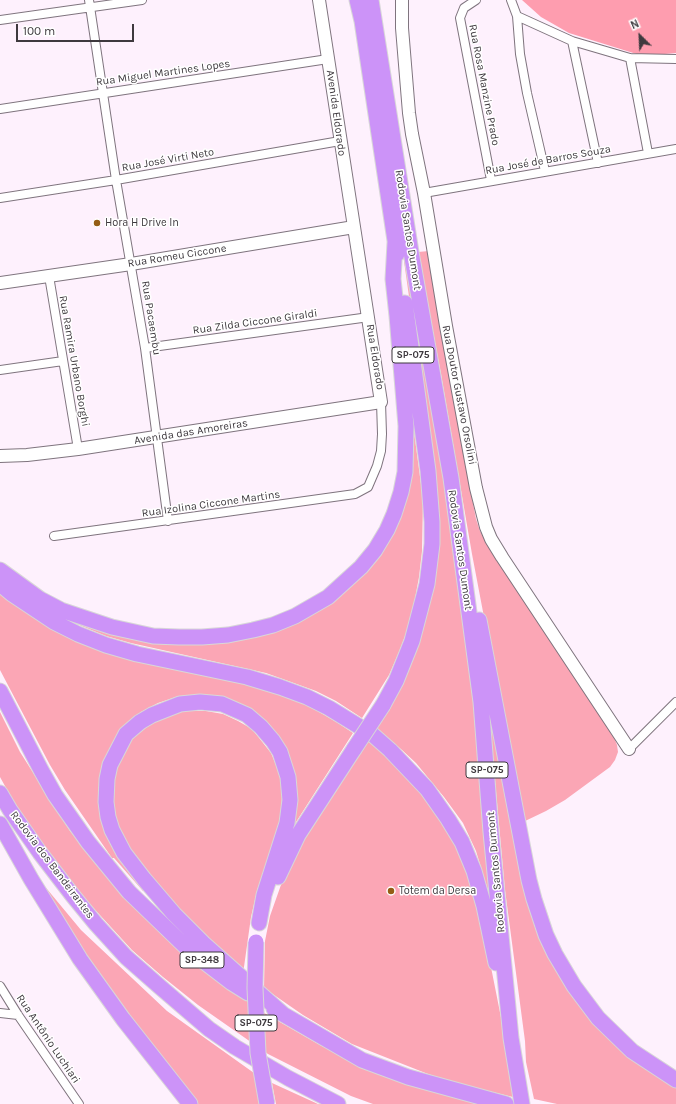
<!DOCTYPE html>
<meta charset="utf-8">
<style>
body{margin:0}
#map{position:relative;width:676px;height:1104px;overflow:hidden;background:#fef1fd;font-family:Karla,sans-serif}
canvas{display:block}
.north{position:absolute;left:620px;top:16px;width:40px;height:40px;-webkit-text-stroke:3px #fff;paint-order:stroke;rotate:336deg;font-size:11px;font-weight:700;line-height:16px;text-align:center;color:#3e393e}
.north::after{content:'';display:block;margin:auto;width:14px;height:18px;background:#3e393e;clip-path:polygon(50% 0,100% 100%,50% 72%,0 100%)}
.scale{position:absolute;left:16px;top:24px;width:118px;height:18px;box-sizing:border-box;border:2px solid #3e393e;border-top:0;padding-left:5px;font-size:12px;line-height:14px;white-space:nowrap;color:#3e393e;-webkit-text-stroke:3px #fff;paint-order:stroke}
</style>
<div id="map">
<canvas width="676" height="1104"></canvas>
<div class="north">N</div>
<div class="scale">100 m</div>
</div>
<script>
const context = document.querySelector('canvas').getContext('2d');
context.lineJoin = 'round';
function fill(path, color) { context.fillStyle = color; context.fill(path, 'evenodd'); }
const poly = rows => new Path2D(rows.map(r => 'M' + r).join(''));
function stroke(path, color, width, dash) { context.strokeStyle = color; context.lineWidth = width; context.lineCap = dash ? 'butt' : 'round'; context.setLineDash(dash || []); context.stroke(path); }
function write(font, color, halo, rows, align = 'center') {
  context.font = font + ' Karla,sans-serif'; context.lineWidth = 3; context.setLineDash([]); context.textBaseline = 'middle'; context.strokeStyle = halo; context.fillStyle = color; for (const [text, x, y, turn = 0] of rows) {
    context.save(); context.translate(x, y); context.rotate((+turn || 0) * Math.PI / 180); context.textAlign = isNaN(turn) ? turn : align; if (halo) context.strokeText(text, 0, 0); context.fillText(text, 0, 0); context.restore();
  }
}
const green = poly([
 [429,251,448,371,476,519,480,531,486,542,612,732,617,745,618,752,615,760,610,767,565,800,546,811,523,822,472,554,441,374,418,252],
 [403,254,406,254,446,487,474,693,490,897,476,851,463,823,444,797,416,763,402,750,376,728,433,583,413,325],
 [411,431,414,432,423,499,422,551,419,577,414,604,408,628,399,652,389,675,362,718,336,701,316,691,266,673,131,643,106,636,55,615,132,636,281,626,384,543],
 [0,591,44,624,65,636,87,645,259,687,309,706,338,723,353,733,289,833,279,737,269,724,257,714,192,695,176,697,158,703,141,712,126,726,99,786,98,802,103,820,144,890,143,891,114,858,112,858,65,790,50,765,0,670],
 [486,682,555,964,676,1086,676,1104,557,1104,534,1099,526,1062,525,1041,505,890],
 [187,711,206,711,223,714,238,721,252,729,271,753,276,765,281,780,282,797,281,818,257,891,251,917,243,974,193,926,132,855,119,830,112,805,115,770,124,750,133,738,152,723,167,715],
 [0,712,20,752,70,831,118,889,162,935,210,976,266,1014,320,1045,379,1074,416,1087,478,1104,373,1104,351,1096,268,1054,198,1005,163,977,132,950,76,889,46,852,21,815,0,777],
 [368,739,382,751,427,797,464,860,485,937,517,1098,455,1083,428,1074,352,1044,303,1015,264,988,265,941,270,916,282,882,302,841],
 [42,883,81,930,167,1011,254,1073,260,1104,197,1104,94,969],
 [272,1083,318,1104,276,1104]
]);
const forest = poly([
 [522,0,676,0,676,53,643,56,569,33,541,17]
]);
const street = poly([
 [89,0,116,180,145,348,168,521],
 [476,0,464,8,460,18,491,180],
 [511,0,517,16,572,41,630,58,676,59],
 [517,16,520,54,527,93,545,171],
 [0,20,142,0],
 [572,41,598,163],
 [630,58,648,153],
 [0,109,328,59],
 [424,193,676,149],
 [0,198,116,180,340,141],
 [49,276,78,449],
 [145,348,369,317],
 [0,370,63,361],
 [54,536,355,494,368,487,377,466,381,451,382,434,381,402],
 [629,749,676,702],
 [0,986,18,1015,79,1104],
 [0,1013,18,1015]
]);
const secondary = poly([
 [402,0,402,28,409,113,412,134,424,193,446,326,476,488,486,527,491,539,502,557,629,749],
 [0,283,131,264,354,227],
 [0,456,27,455,78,449,381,402,319,0]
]);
const highway = poly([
 [357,0,362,21,397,254],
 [371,0,411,252,451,478,481,702,491,832,511,1038,522,1104],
 [0,570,40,599,61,610,112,627,153,636,179,637,202,637,228,635,253,630,273,625,295,616,328,597,361,567,375,550,387,530,394,514,401,492,405,472,406,426,397,316,393,279,395,243],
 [0,584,12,594,54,622,78,634,106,645,137,654,247,677,280,687,307,697,329,708,373,735,390,750,427,789,448,819,462,842,474,871,484,906,496,963],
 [479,620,529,880,534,899,546,935,555,954,574,986,598,1018,632,1051,676,1080],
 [0,691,41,770,55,795,88,842,129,892,189,950,232,983,248,993],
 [383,705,396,681,412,641,427,584,432,544,432,522,428,471,405,303],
 [0,793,10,810,40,853,73,896,96,924,126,957,159,986,209,1029,235,1047,288,1078,338,1104],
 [0,824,31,879,80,959,123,1019,190,1104],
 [278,877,298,835,354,749],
 [259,923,264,895,287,823,290,800,288,777,280,752,273,741,261,727,247,715,222,704,200,702,180,704,152,715,140,722,126,734,110,765,107,779,106,802,108,817,112,830,124,853,144,879,174,914,203,943,283,1014],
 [274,1009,362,1060,408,1077,506,1104]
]);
const highwayBridge = poly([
 [354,749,383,705],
 [256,942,255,988,258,1053,267,1104]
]);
const markers = [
 [97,223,4,"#945d15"],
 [391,891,4,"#945d15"]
];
const shields = [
 [413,355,42],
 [487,770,42],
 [202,960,44],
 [256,1023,42]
];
const shieldNames = [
 ["SP-075",413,355],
 ["SP-075",487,770],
 ["SP-348",202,960],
 ["SP-075",256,1023]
];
const streetNames = [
 ["Rua Miguel Martines Lopes",163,73,-8],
 ["Rua Rosa Manzine Prado",484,85,79],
 ["Avenida Eldorado",336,113,82],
 ["Rua José Virti Neto",168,160,-10],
 ["Rua José de Barros Souza",548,160,-10],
 ["Rodovia Santos Dumont",408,230,81],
 ["Rua Romeu Ciccone",177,256,-9],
 ["Rua Pacaembu",151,318,81],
 ["Rua Zilda Ciccone Giraldi",255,322,-8],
 ["Rua Eldorado",375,357,81],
 ["Rua Ramira Urbano Borghi",74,361,80],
 ["Rua Doutor Gustavo Orsolini",459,395,79],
 ["Avenida das Amoreiras",191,432,-9],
 ["Rua Izolina Ciccone Martins",211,504,-8],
 ["Rodovia Santos Dumont",460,550,82],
 ["Rodovia dos Bandeirantes",52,865,53],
 ["Rodovia Santos Dumont",496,872,-95],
 ["Rua Antônio Luchiari",48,1039,56]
];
const poiNames = [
 ["Hora H Drive In",105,223],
 ["Totem da Dersa",399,891]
];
fill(green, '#fba6b5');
fill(forest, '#fe9daf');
stroke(street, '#7f747e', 10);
stroke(secondary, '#7f747e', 14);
stroke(highway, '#d8d7d8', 17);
stroke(street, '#fff', 8);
stroke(secondary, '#fff', 12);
stroke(highway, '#cc93f8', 15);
stroke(highwayBridge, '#d8d7d8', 17, []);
stroke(highwayBridge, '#cc93f8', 15);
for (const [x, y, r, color] of markers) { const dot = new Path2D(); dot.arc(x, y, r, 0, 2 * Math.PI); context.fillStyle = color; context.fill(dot); stroke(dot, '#fff', 1.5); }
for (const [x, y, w] of shields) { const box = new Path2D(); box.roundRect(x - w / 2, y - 8, w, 16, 3); context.fillStyle = '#fff'; context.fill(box); stroke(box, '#3e393e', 1); }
write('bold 10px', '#3e393e', null, shieldNames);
write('11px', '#3e393e', '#fff', streetNames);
write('11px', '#3e393e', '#fff', poiNames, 'left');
</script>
